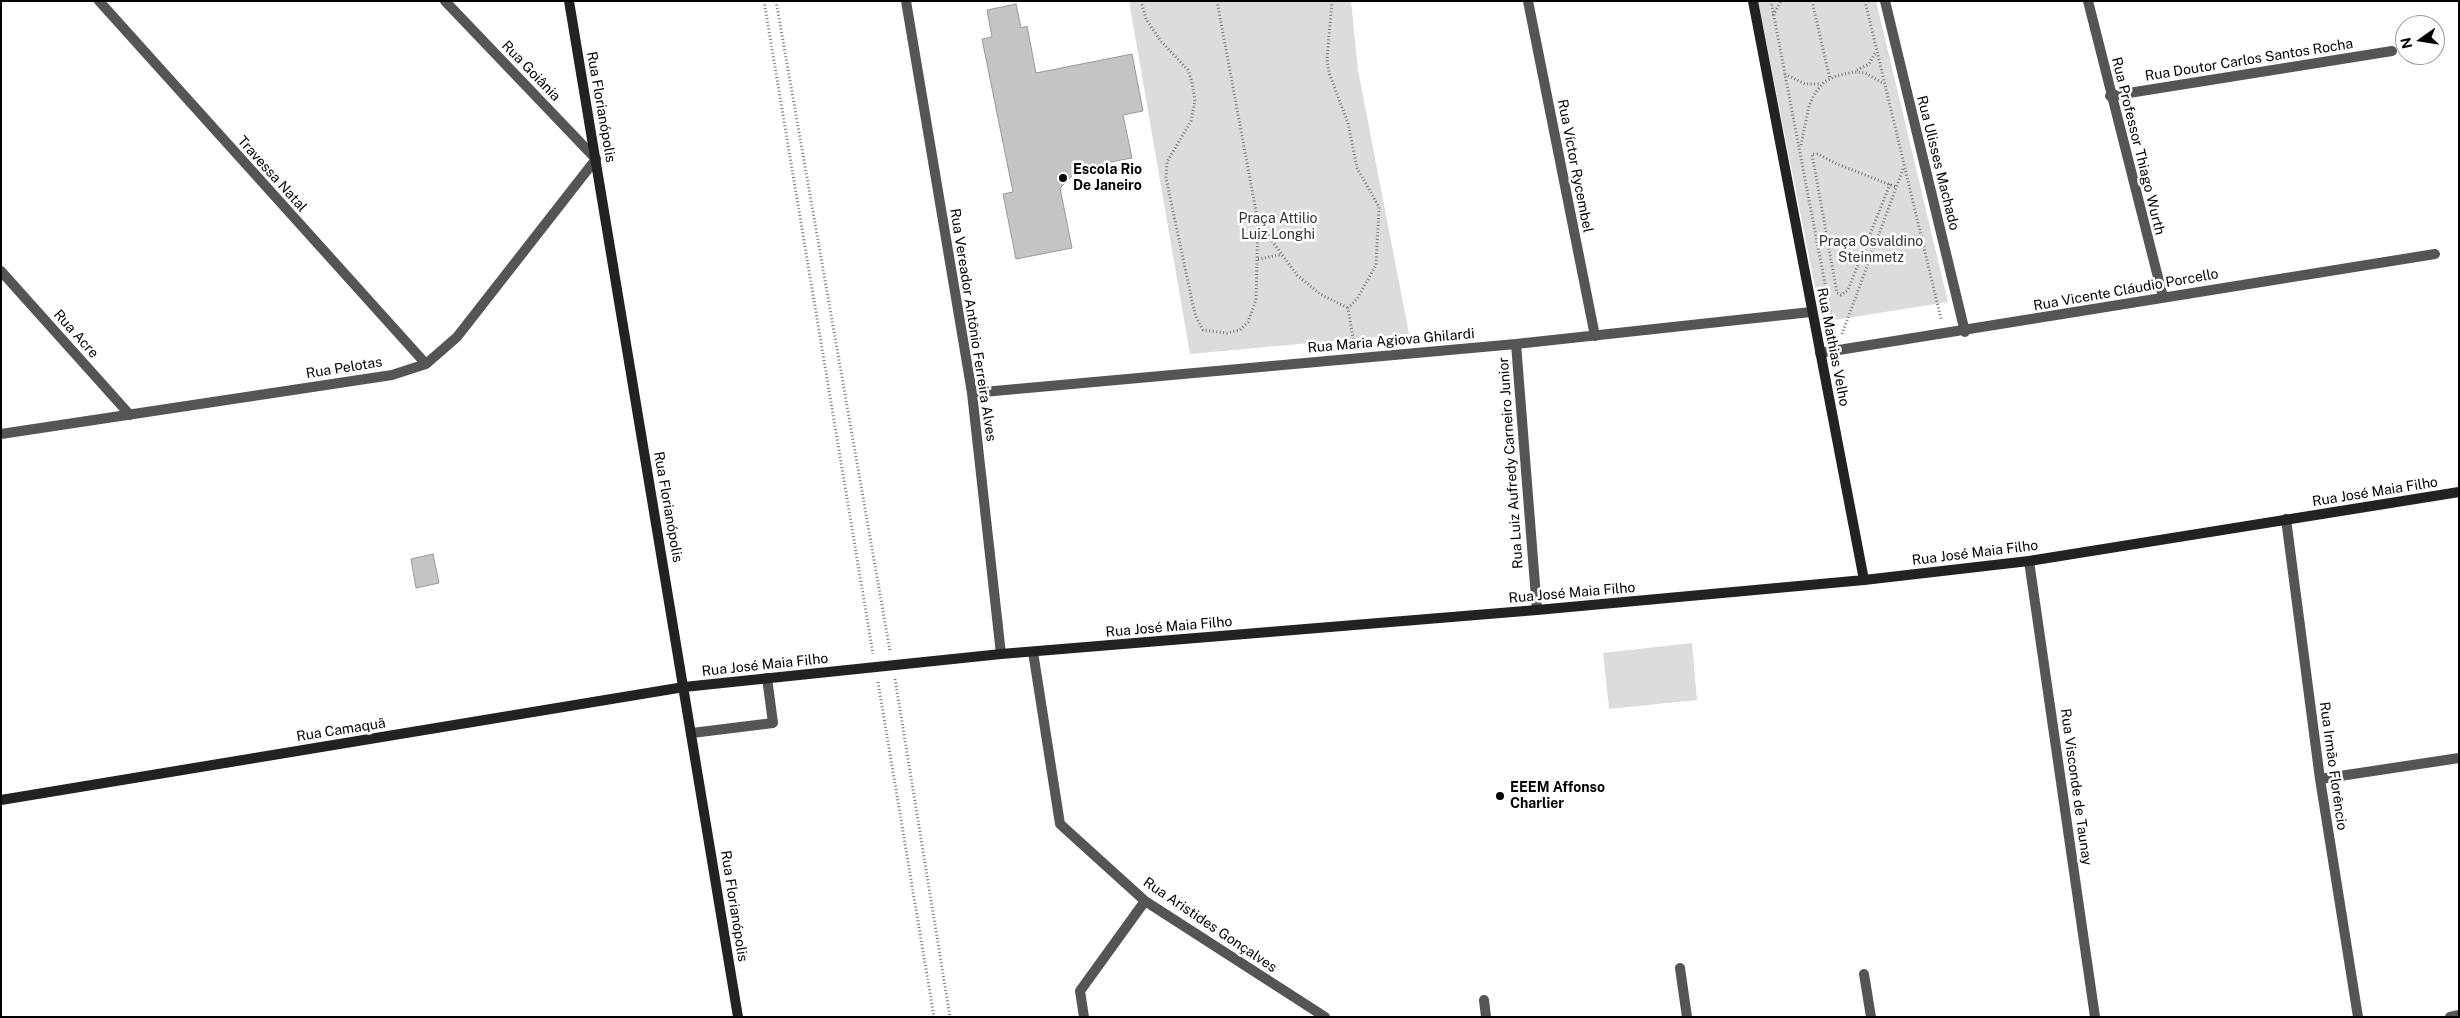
<!DOCTYPE html>
<meta charset="utf-8">
<style>
body{margin:0}
#map{position:relative;width:2460px;height:1018px;overflow:hidden;background:#fff;font-family:"Public Sans",sans-serif}
canvas{display:block}
.frame{position:absolute;inset:0;border:2px solid #000;pointer-events:none}
.north{position:absolute;left:2395px;top:15px;width:50px;height:50px;box-sizing:border-box;background:#fff;border:1px solid #999;border-radius:50%;rotate:257deg;font-size:14px;font-weight:700;line-height:20px;text-align:center;color:#000}
.north::after{content:'';display:block;margin:auto;width:18px;height:22px;background:#000;clip-path:polygon(50% 0,100% 100%,50% 72%,0 100%)}
</style>
<div id="map">
<canvas width="2460" height="1018"></canvas>
<div class="frame"></div>
<div class="north">N</div>
</div>
<script>
const context = document.querySelector('canvas').getContext('2d');
context.lineJoin = 'round';
function fill(path, color) { context.fillStyle = color; context.fill(path, 'evenodd'); }
const poly = rows => new Path2D(rows.map(r => 'M' + r).join(''));
function stroke(path, color, width, dash) { context.strokeStyle = color; context.lineWidth = width; context.lineCap = dash ? 'butt' : 'round'; context.setLineDash(dash || []); context.stroke(path); }
function write(font, color, halo, rows, align = 'center') {
  context.font = font + ' "Public Sans",sans-serif'; context.lineWidth = 5; context.setLineDash([]); context.textBaseline = 'middle'; context.strokeStyle = halo; context.fillStyle = color; for (const [text, x, y, turn = 0] of rows) {
    context.save(); context.translate(x, y); context.rotate((+turn || 0) * Math.PI / 180); context.textAlign = isNaN(turn) ? turn : align; if (halo) context.strokeText(text, 0, 0); context.fillText(text, 0, 0); context.restore();
  }
}
const green = poly([
 [1129,1,1351,1,1358,70,1409,334,1190,354],
 [1758,1,1876,1,1948,302,1822,322],
 [1692,643,1697,700,1609,709,1603,653]
]);
const building = poly([
 [1016,4,1021,28,1027,26,1036,73,1132,54,1143,111,1123,115,1132,158,1080,168,1060,188,1072,248,1016,259,1003,194,1013,192,982,39,992,37,987,10,1016,4],
 [433,554,439,583,416,588,411,559,433,554]
]);
const path = poly([
 [764,1,873,654],
 [776,1,890,651],
 [1141,1,1146,19,1160,40,1188,70,1192,82,1195,101,1191,121,1167,162,1166,178,1192,301,1196,317,1203,330,1227,333,1240,330,1248,322,1256,300,1258,222],
 [1217,1,1258,222,1297,275,1320,294,1348,308],
 [1332,1,1327,59,1329,73,1348,123,1357,168,1379,207,1376,265,1357,299,1348,308,1354,344],
 [1771,1,1835,336],
 [1812,1,1830,79],
 [1865,1,1941,319],
 [1773,15,1781,1],
 [1857,70,1869,64,1875,53],
 [1785,74,1805,84,1821,84],
 [1801,145,1809,106,1815,93,1824,82,1836,76,1854,72,1865,73,1883,83],
 [1890,184,1848,290,1841,295,1837,293,1812,154,1818,154,1837,164,1896,187],
 [1258,259,1280,255],
 [1842,334,1903,169],
 [895,679,950,1017],
 [878,682,934,1017]
]);
const lane = poly([
 [692,733,773,723,767,678]
]);
const street = poly([
 [99,1,426,364],
 [906,1,972,393,1001,654],
 [1528,1,1595,336],
 [1885,1,1965,332],
 [2088,1,2163,297],
 [2110,96,2392,51],
 [1,271,130,415],
 [1516,344,1537,610],
 [1820,353,2435,254],
 [972,393,1516,344,1811,312],
 [1,434,392,375,426,364,457,337,596,159,445,1],
 [2286,519,2320,779,2358,1017],
 [2029,561,2095,1017],
 [1033,652,1060,824,1145,901,1325,1017],
 [2320,779,2459,758],
 [1680,968,1687,1017],
 [1864,974,1871,1017],
 [1484,1000,1486,1017],
 [1084,1017,1080,991,1145,901],
 [2450,1017,2459,1015]
]);
const secondary = poly([
 [569,1,738,1017],
 [1753,1,1864,580],
 [1,800,684,687,1001,654,1537,610,1864,580,2029,561,2459,492]
]);
const markers = [
 [1063,178,5,"#000"],
 [1500,796,5,"#000"]
];
const streetNames = [
 ["Rua Doutor Carlos Santos Rocha",2249,60,-9],
 ["Rua Goiânia",531,71,46],
 ["Rua Florianópolis",601,107,80],
 ["Rua Professor Thiago Wurth",2138,146,76],
 ["Rua Ulisses Machado",1938,163,76],
 ["Rua Víctor Rycembel",1575,166,79],
 ["Travessa Natal",272,174,48],
 ["Rua Vicente Cláudio Porcello",2126,290,-10],
 ["Rua Vereador Antônio Ferreira Alves",973,325,81],
 ["Rua Acre",76,334,48],
 ["Rua Maria Agiova Ghilardi",1391,341,-5],
 ["Rua Mathias Velho",1833,347,79],
 ["Rua Pelotas",344,368,-9],
 ["Rua Luiz Aufredy Carneiro Junior",1511,463,-94],
 ["Rua José Maia Filho",2375,492,-9],
 ["Rua Florianópolis",668,507,80],
 ["Rua José Maia Filho",1975,553,-7],
 ["Rua José Maia Filho",1572,593,-5],
 ["Rua José Maia Filho",1169,627,-5],
 ["Rua José Maia Filho",765,665,-6],
 ["Rua Camaquã",341,730,-9],
 ["Rua Irmão Florêncio",2333,766,82],
 ["Rua Visconde de Taunay",2076,787,82],
 ["Rua Florianópolis",734,906,81],
 ["Rua Aristides Gonçalves",1210,925,34]
];
const poiNames = [
 ["Escola Rio",1073,170],
 ["De Janeiro",1073,186],
 ["EEEM Affonso",1510,788],
 ["Charlier",1510,804]
];
const parkNames = [
 ["Praça Attilio",1278,219],
 ["Luiz Longhi",1278,235],
 ["Praça Osvaldino",1871,242],
 ["Steinmetz",1871,258]
];
fill(green, '#dcdcdc');
fill(building, '#c4c4c4');
stroke(building, '#999', 1);
stroke(path, '#777', 3, [1, 2.5]);
stroke(lane, '#555', 10);
stroke(street, '#555', 10);
stroke(secondary, '#222', 10);
for (const [x, y, r, color] of markers) { const dot = new Path2D(); dot.arc(x, y, r, 0, 2 * Math.PI); context.fillStyle = color; context.fill(dot); stroke(dot, '#fff', 2); }
write('14px', '#000', '#fff', streetNames);
write('bold 14px', '#000', '#fff', poiNames, 'left');
write('14px', '#333', '#fff', parkNames);
</script>
